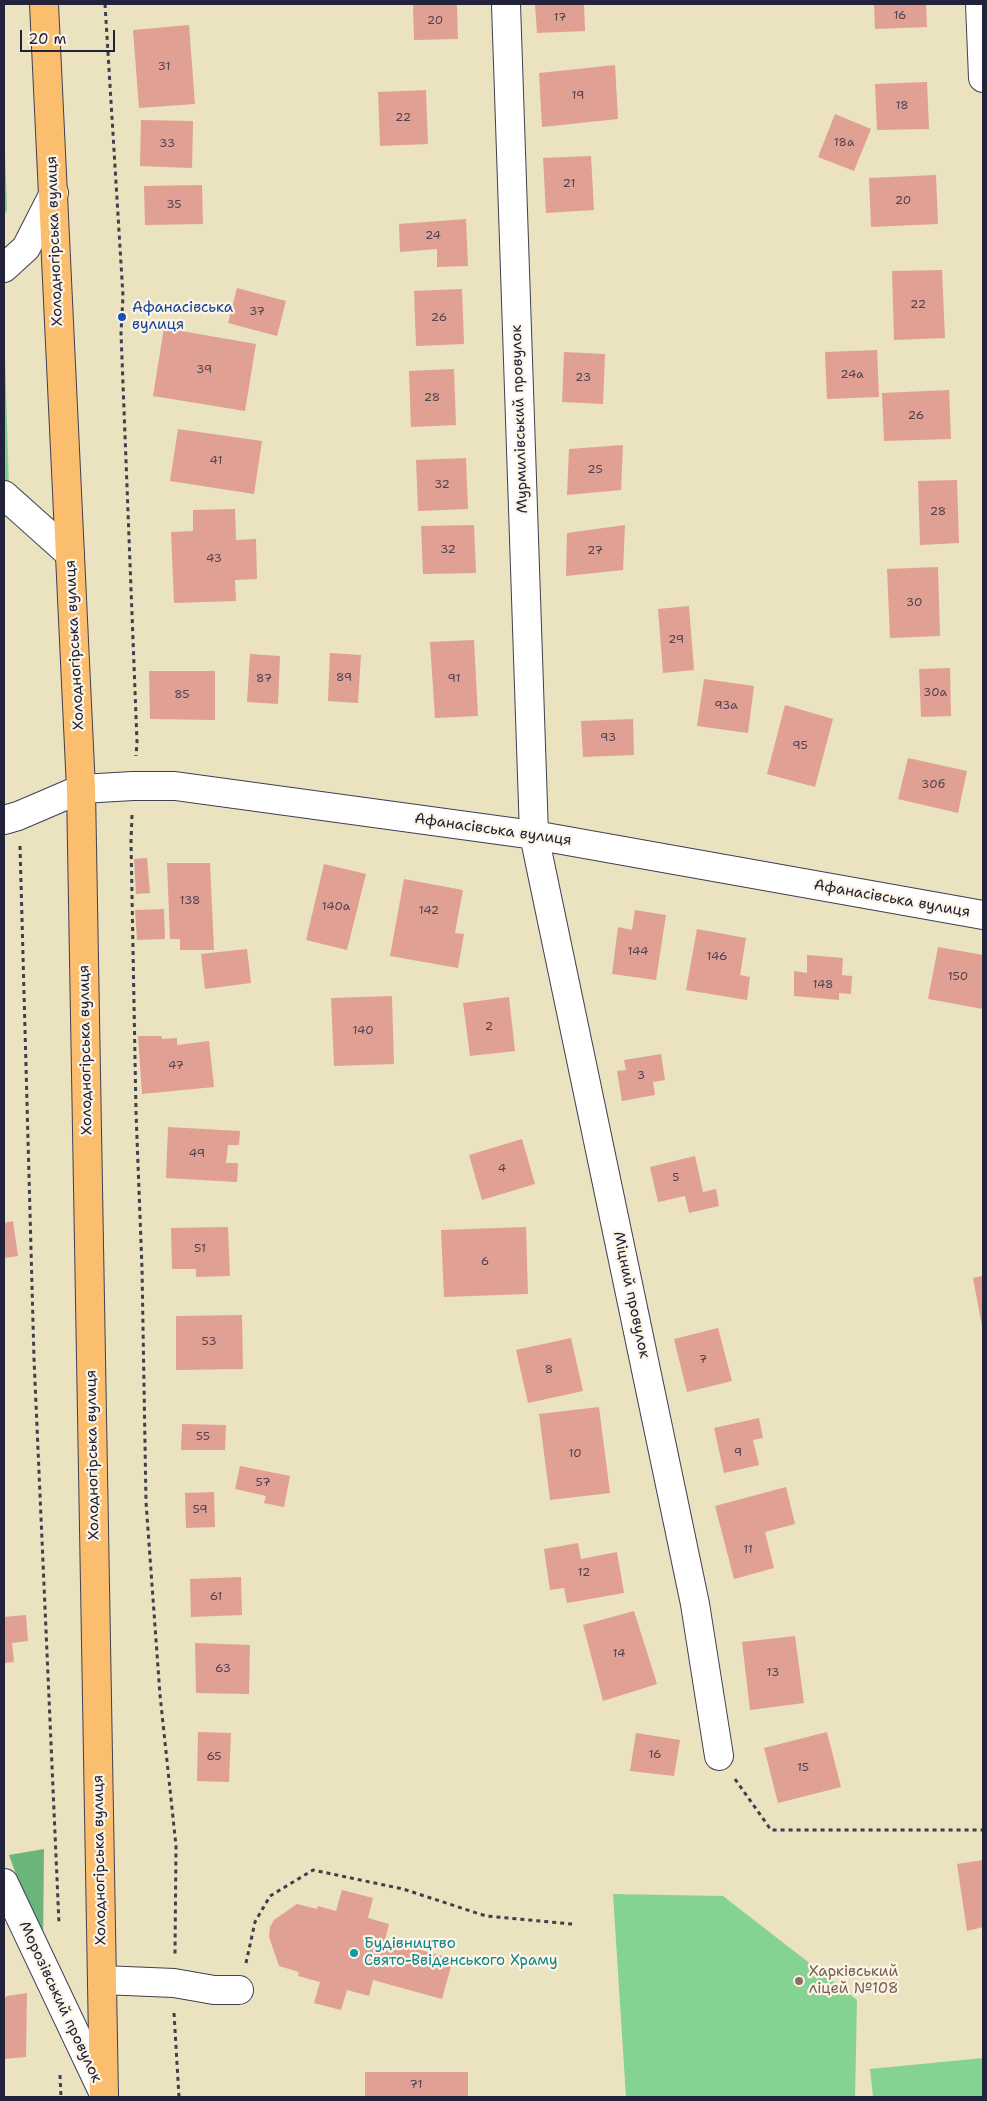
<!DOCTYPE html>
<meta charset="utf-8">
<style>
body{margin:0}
#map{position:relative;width:987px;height:2101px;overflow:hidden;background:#ebe2c0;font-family:"Shantell Sans",sans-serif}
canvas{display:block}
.frame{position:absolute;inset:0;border:5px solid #22223b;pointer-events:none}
.scale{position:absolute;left:20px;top:30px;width:95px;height:22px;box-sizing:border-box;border:2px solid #22223b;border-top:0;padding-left:6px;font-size:15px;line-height:18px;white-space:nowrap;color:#22223b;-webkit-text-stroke:4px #fcf5e5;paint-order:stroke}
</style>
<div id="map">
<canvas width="987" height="2101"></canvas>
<div class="frame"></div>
<div class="scale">20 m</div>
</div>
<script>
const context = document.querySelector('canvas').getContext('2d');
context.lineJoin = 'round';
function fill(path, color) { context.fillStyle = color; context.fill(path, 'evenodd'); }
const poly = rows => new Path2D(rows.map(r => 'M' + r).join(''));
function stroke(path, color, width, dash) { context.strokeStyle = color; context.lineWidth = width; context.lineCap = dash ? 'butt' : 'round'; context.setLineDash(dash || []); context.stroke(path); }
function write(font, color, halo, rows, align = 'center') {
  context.font = font + ' "Shantell Sans",sans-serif'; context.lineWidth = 4.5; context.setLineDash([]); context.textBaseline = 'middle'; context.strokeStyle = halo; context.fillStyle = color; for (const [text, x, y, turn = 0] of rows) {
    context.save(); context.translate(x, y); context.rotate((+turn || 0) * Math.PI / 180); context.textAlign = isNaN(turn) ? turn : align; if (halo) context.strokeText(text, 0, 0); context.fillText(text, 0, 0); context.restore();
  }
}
const green = poly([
 [4,123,7,210,4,215],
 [4,322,9,491,4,486],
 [613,1894,723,1896,857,2000,855,2097,626,2097],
 [983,2058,983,2097,873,2097,870,2069]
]);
const forest = poly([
 [44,1849,43,1950,9,1855]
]);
const building = poly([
 [413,4,457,4,458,39,414,40],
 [535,4,584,4,585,31,537,33],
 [874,4,926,4,927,27,875,29],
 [189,25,195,104,139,108,133,30],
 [615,65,618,119,542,127,539,73],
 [927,82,929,129,877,130,875,84],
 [426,90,428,144,380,146,378,92],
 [835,114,871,129,854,171,818,157],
 [141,120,193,121,192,168,140,166],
 [591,156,594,210,546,213,543,158],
 [936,175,938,224,871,227,869,178],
 [202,185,203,224,145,225,144,186],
 [466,219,468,266,437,267,437,249,400,252,399,224],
 [942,270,945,338,894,340,892,271],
 [237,288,286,301,277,336,228,323],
 [462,289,464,344,416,346,414,291],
 [164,328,256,344,245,411,153,396],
 [877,350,879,397,827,399,825,352],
 [564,352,605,354,603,404,562,402],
 [454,369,456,425,411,427,409,371],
 [949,390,951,439,884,441,882,393],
 [178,429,262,441,254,494,170,481],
 [623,445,621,490,567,495,569,449],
 [466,458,468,509,418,511,416,460],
 [957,480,959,543,920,545,918,481],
 [235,509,236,540,256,539,257,579,235,580,236,601,174,603,171,532,193,531,193,510],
 [474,525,476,573,423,574,421,526],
 [625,525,623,570,566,576,567,533],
 [938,567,940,636,890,638,887,569],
 [689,606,694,670,663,673,658,609],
 [474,640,478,716,435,718,430,642],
 [330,653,361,655,358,703,328,701],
 [250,654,280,656,278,704,247,702],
 [950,668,951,716,921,717,919,669],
 [149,671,215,671,215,720,150,719],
 [704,679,754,686,748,733,697,726],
 [785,705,833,719,815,787,767,774],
 [633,719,634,755,583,757,581,721],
 [908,758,967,771,958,813,898,799],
 [147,858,150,893,136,894,134,859],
 [167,863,210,863,214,950,180,950,180,939,170,939],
 [324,864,366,874,347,950,306,940],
 [404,879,463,890,455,933,464,934,458,968,390,956],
 [164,909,165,939,137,940,135,910],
 [635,910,666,915,656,980,612,974,618,927,632,930],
 [697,929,746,938,740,975,750,977,747,1000,686,990],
 [938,947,983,955,983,1009,928,999],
 [247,949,251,983,205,989,201,954],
 [807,955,843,958,842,975,852,976,851,994,839,993,839,1000,794,996,794,971,807,973],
 [392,996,394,1064,334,1066,331,998],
 [509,997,515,1051,470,1056,463,1003],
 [138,1036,161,1036,162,1039,177,1038,177,1045,209,1041,214,1087,142,1094],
 [661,1054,665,1080,653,1082,655,1095,622,1101,617,1071,626,1070,624,1060],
 [168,1127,240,1131,239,1145,228,1145,226,1163,238,1163,237,1182,166,1178],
 [522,1139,535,1184,482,1200,469,1155],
 [695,1156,703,1192,716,1189,719,1206,689,1213,685,1196,658,1202,650,1167],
 [13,1221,18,1256,4,1258,4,1223],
 [228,1227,230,1276,196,1277,196,1269,172,1269,171,1228],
 [526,1227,528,1294,444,1297,441,1230],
 [983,1276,983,1326,982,1326,973,1278],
 [242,1315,243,1369,176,1370,176,1316],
 [718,1328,732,1381,687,1392,674,1339],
 [571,1338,583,1391,528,1403,516,1350],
 [599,1407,610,1493,550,1500,539,1414],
 [759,1418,763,1438,753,1440,759,1465,724,1473,714,1428],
 [182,1424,226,1425,225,1450,181,1450],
 [240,1466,290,1476,284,1507,264,1503,266,1496,235,1489],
 [786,1487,795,1524,765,1532,774,1568,734,1579,715,1506],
 [214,1492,215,1527,186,1528,185,1493],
 [578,1543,581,1559,617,1552,624,1593,567,1603,564,1588,550,1590,544,1549],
 [241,1577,242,1615,191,1617,190,1579],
 [634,1611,657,1684,603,1701,583,1625],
 [26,1615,28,1641,12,1643,14,1662,4,1663,4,1617],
 [795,1636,804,1703,750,1710,742,1642],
 [195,1643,250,1645,249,1694,196,1693],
 [198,1732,231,1733,229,1782,197,1781],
 [827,1732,841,1787,778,1803,764,1748],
 [636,1733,680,1740,674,1776,630,1771],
 [983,1860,983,1927,967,1931,957,1864],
 [342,1890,373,1898,368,1918,389,1924,385,1940,453,1959,442,1999,373,1980,369,1996,347,1990,341,2010,314,2003,320,1982,298,1976,299,1972,279,1966,269,1937,270,1927,274,1920,297,1904,317,1909,318,1906,336,1911],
 [27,1993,26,2057,4,2059,4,1999,7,1996],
 [365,2072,468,2072,468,2097,365,2097]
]);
const path = poly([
 [105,4,123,296,121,333,137,742,136,756],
 [132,815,131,841,136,1112,142,1268,146,1502,160,1695,176,1846,175,1954],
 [20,846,34,1359,59,1924],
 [735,1779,771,1830,983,1830],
 [246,1963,255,1922,270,1896,313,1870,403,1889,486,1916,572,1924],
 [174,2013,179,2097],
 [60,2075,61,2097]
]);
const minor = poly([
 [506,4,534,835,695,1604,719,1756],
 [980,4,983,78],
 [4,268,26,248,54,193],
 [4,495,70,554],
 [4,820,18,816,81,789,133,786,175,786,534,835,983,915],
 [4,1883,104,2094],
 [102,1980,174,1983,214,1990,239,1990]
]);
const major = poly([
 [44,4,81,789,104,2097]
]);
const markers = [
 [122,317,5,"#1a4fb4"],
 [354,1953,5,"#0f9aa8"],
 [799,1981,5,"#8d6e63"]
];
const numberNames = [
 ["16",900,16],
 ["17",560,18],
 ["20",435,21],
 ["31",164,67],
 ["19",578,96],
 ["18",902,106],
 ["22",403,118],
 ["18а",844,143],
 ["33",167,144],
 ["21",569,184],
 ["20",903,201],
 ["35",174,205],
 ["24",433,236],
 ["22",918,305],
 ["37",257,312],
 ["26",439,318],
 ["39",204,370],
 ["24а",852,375],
 ["23",583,378],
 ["28",432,398],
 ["26",916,416],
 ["41",216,461],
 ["25",595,470],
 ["32",442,485],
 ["28",938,512],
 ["32",448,550],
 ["27",595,551],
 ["43",214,559],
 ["30",914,603],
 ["29",676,640],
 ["89",344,678],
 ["87",264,679],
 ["91",454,679],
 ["30а",935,693],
 ["85",182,695],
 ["93а",726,706],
 ["93",608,738],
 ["95",800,746],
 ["30б",933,785],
 ["138",190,901],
 ["140а",336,907],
 ["142",429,911],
 ["144",638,952],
 ["146",717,957],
 ["150",958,977],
 ["148",823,985],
 ["2",489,1027],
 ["140",363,1031],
 ["47",176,1066],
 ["3",641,1076],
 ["49",197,1154],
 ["4",502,1169],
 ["5",676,1178],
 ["51",200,1249],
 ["6",485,1262],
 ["53",209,1342],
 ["7",703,1360],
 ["8",549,1370],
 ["55",203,1437],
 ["9",738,1453],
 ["10",575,1454],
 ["57",263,1483],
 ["59",200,1510],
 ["11",748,1550],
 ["12",584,1573],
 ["61",216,1597],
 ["14",619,1654],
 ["63",223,1669],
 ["13",773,1673],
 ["16",655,1755],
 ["65",214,1757],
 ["15",803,1768],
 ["71",416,2085]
];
const streetNames = [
 ["Холодногірська вулиця",55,241,-92],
 ["Мурмилівський провулок",520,419,-92],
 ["Холодногірська вулиця",75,645,-93],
 ["Афанасівська вулиця",493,830,8],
 ["Афанасівська вулиця",892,899,10],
 ["Холодногірська вулиця",86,1050,-91],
 ["Міцний провулок",631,1295,78],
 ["Холодногірська вулиця",93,1455,-91],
 ["Холодногірська вулиця",100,1860,-91],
 ["Морозівський провулок",60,2002,65]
];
const transitNames = [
 ["Афанасівська",132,308],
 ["вулиця",132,325]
];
const cultureNames = [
 ["Будівництво",364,1944],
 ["Свято-Ввіденського Храму",364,1961]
];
const educationNames = [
 ["Харківський",809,1972],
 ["ліцей №108",809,1989]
];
fill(green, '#84d393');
fill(forest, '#6bb57d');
fill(building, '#e0a094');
stroke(minor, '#403f4f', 30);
stroke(major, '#403f4f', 30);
stroke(path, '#403f4f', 3, [4, 4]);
stroke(minor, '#fff', 28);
stroke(major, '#fbbd6e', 28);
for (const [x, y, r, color] of markers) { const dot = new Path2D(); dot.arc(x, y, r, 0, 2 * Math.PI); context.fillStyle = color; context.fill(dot); stroke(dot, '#fcf5e5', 2); }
write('12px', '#524251', null, numberNames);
write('15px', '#22223b', '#fcf5e5', streetNames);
write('15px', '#164399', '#fcf5e5', transitNames, 'left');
write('15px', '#0d838f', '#fcf5e5', cultureNames, 'left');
write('15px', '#785e54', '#fcf5e5', educationNames, 'left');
</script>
